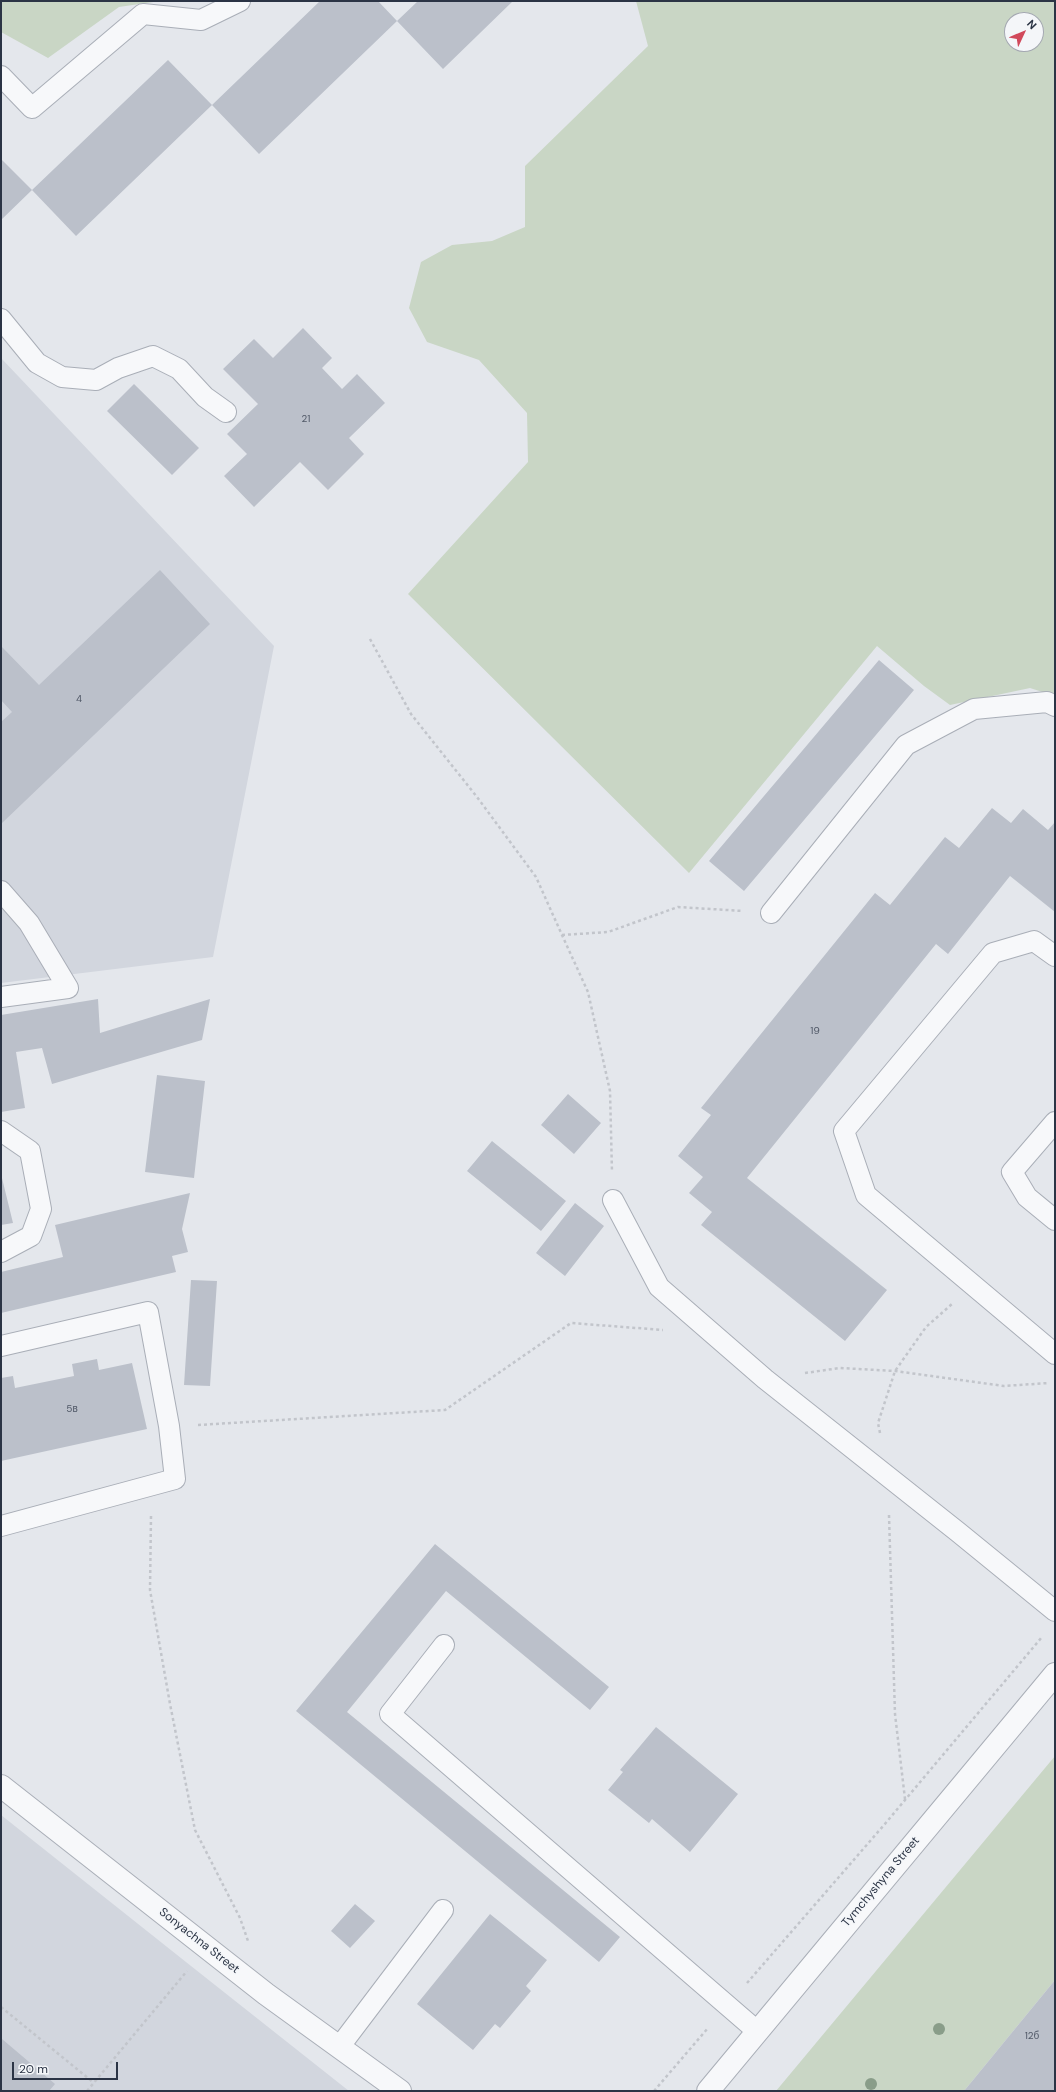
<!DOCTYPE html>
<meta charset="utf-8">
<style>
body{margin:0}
#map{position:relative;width:1056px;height:2092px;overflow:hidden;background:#e4e7ec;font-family:"DM Sans",sans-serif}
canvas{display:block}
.frame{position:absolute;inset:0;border:2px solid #2b3445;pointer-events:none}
.north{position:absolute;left:1004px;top:12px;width:40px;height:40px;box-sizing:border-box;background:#f4f6f9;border:1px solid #a4a8b1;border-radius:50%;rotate:46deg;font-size:11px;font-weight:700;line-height:16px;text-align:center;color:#2b3445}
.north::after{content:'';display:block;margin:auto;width:14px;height:18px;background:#d1495b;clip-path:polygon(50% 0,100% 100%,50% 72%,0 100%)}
.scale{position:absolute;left:12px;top:2062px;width:106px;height:18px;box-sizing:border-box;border:2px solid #2b3445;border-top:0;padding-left:5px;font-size:12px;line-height:14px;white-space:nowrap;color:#2b3445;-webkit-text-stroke:3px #f4f6f9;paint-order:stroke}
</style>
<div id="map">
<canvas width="1056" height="2092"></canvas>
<div class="frame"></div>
<div class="north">N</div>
<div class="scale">20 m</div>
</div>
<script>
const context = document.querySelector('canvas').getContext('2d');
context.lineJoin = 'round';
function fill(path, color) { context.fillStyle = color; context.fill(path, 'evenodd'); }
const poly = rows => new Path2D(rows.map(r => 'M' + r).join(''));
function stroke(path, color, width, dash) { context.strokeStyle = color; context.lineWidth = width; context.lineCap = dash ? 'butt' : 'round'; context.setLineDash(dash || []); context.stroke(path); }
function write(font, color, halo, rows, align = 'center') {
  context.font = font + ' "DM Sans",sans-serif'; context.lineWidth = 3; context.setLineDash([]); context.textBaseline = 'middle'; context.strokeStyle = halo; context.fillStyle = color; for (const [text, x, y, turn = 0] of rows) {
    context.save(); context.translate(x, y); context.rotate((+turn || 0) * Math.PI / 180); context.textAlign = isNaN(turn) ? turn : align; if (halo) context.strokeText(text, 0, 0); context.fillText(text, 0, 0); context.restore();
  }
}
const built = poly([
 [1,358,274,646,213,957,1,983],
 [1,1815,191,1966,349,2091,1,2091]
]);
const green = poly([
 [1,1,160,1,119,7,48,58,1,32],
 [636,1,1055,1,1055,696,1030,688,950,705,924,686,877,646,689,873,408,594,528,462,527,413,479,360,427,342,409,308,421,262,452,245,492,241,525,227,525,166,648,46],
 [1012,20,1036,20,1036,44,1012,44],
 [1055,1756,1055,1980,964,2091,776,2091]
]);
const building = poly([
 [320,1,378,1,397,21,259,154,212,105,76,236,32,190,168,60,212,105],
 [418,1,513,1,443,69,397,21],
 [1,159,32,190,1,220],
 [303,328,332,358,322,368,342,389,357,374,385,403,349,438,364,454,328,490,300,462,254,507,224,476,247,454,227,434,258,404,223,369,254,339,273,358],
 [134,384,199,448,172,475,107,411],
 [160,570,210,624,1,824,1,722,12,712,1,700,1,646,39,685],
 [879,660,914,690,744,891,709,861],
 [992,808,1011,823,1023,809,1048,830,1055,822,1055,912,1010,876,948,954,936,944,747,1178,887,1290,845,1341,701,1225,712,1212,689,1193,703,1177,678,1156,711,1115,701,1108,875,893,890,905,945,837,959,848],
 [98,999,100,1033,210,999,202,1040,52,1084,42,1048,16,1052,25,1108,1,1112,1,1015],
 [157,1075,205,1081,194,1178,145,1172],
 [568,1094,601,1123,574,1154,541,1125],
 [492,1141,566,1201,541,1231,467,1171],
 [1,1174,13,1223,1,1225],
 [190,1193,182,1229,188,1252,172,1256,176,1272,1,1313,1,1272,63,1257,55,1225],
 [575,1203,604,1226,565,1276,536,1253],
 [191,1280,217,1281,210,1386,184,1385],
 [97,1359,99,1370,132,1363,147,1429,1,1461,1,1378,13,1376,15,1388,74,1376,72,1364],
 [435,1544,609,1687,590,1710,446,1591,347,1712,620,1937,599,1962,296,1711],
 [656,1727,738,1794,690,1852,652,1819,649,1823,608,1790,623,1772,620,1770],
 [355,1904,375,1921,350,1948,331,1931],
 [490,1914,547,1960,526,1986,531,1991,500,2028,495,2024,473,2050,417,2004],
 [1055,1980,1055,2091,964,2091],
 [2,2039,55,2084,49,2091,1,2091]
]);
const path = poly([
 [370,639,411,714,477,797,536,877,562,935,588,992,610,1091,612,1172],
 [562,935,608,932,678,907,743,911],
 [805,1373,840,1368,895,1371,1004,1386,1049,1383],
 [198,1425,445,1410,571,1323,663,1330],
 [880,1433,878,1423,895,1371,926,1327,952,1304],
 [889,1515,895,1714,905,1799],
 [151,1516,150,1590,170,1704,195,1830,240,1918,248,1941],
 [747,1983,884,1825,1042,1637],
 [1,2007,94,2083],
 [87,2091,187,1971],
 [654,2091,708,2028]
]);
const service = poly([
 [1,76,32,108,143,14,201,20,240,1],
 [1,319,37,363,62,377,96,380,118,368,153,356,179,369,205,397,226,412],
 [1,891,29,923,68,988,1,997],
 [771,913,906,745,974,709,1047,702,1055,706],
 [1055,956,1034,941,993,953,844,1131,866,1195,1055,1354],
 [1055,1122,1012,1172,1027,1197,1055,1220],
 [1,1131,30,1151,41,1209,31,1236,1,1252],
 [613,1200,659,1287,765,1379,958,1532,1055,1611],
 [1,1346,148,1312,169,1426,175,1479,1,1526],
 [444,1645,390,1714,757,2031],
 [340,2046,443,1910]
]);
const minor = poly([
 [1,1786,266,1994,400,2091],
 [708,2091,1055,1674]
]);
const trees = [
 [939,2029],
 [871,2084]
];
const numberNames = [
 ["21",306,419],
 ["4",79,699],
 ["19",815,1031],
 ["5в",72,1409],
 ["12б",1032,2036]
];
const streetNames = [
 ["Tymchyshyna Street",881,1882,-50],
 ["Sonyachna Street",199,1941,38]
];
fill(built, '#d2d6de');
fill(green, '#c9d6c5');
fill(building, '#bbc0ca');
stroke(service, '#a9aeb7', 22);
stroke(minor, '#a9aeb7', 24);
stroke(path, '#c2c5cb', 2.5, [3, 3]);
stroke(service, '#f7f8fa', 20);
stroke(minor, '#f7f8fa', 22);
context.fillStyle = '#899d89';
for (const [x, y] of trees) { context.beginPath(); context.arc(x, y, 6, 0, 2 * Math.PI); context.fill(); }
write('10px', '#4f5766', null, numberNames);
write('12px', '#2b3445', '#f4f6f9', streetNames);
</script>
